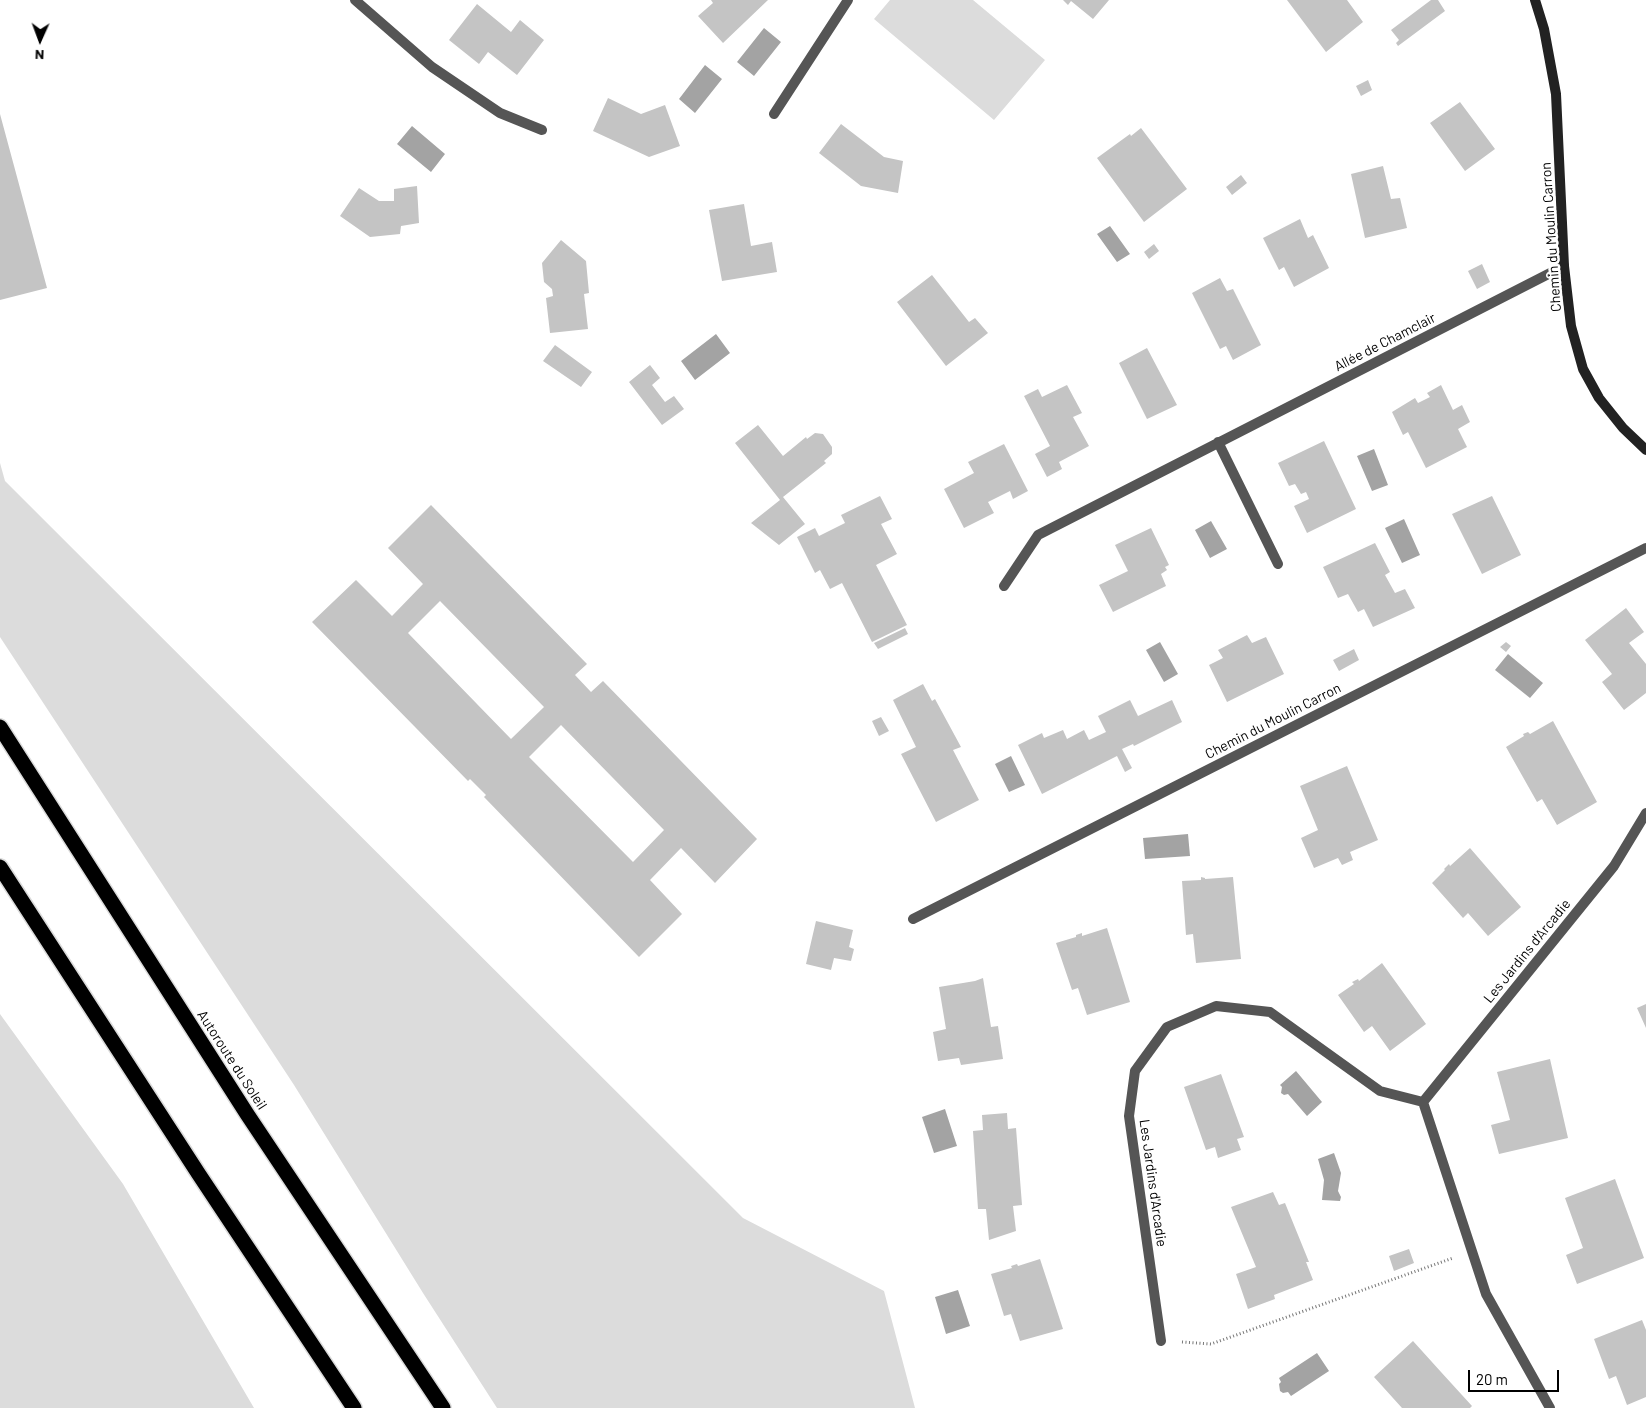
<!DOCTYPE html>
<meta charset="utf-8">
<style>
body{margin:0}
#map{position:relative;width:1646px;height:1408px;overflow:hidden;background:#fff;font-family:Barlow,sans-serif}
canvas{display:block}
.north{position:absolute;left:15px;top:15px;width:50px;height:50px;-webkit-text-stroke:4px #fff;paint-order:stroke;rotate:182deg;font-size:14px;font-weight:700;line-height:20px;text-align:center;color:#000}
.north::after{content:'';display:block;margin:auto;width:18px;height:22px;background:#000;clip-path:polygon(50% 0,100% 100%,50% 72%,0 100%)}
.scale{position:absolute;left:1468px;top:1370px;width:91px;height:22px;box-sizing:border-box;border:2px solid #000;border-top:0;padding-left:6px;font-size:15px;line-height:18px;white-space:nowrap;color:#000;-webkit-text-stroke:4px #fff;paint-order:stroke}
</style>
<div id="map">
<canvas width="1646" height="1408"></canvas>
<div class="north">N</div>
<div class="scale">20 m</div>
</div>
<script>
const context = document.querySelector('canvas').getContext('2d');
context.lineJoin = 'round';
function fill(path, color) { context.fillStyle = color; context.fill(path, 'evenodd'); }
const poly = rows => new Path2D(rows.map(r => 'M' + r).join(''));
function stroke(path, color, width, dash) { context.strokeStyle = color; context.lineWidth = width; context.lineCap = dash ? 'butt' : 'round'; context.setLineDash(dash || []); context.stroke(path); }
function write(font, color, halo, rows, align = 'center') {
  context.font = font + ' Barlow,sans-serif'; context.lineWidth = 5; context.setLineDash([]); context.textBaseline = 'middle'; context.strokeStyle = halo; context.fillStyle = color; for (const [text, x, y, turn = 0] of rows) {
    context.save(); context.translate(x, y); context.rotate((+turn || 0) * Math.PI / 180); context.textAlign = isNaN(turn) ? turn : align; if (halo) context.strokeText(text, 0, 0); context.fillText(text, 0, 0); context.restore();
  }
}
const green = poly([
 [890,0,973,0,1045,60,994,120,874,19],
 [0,463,5,481,743,1218,884,1291,915,1408,497,1408,423,1293,294,1085,0,637],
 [0,1014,123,1184,254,1408,0,1408]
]);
const water = poly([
 [764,28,781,42,754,76,737,62],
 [705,65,722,79,695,113,679,99],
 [412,126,445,154,431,172,397,144],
 [1110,226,1130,254,1117,262,1097,234],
 [716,334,730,353,695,380,681,361],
 [1374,449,1388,485,1372,491,1357,456],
 [1404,519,1420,555,1402,563,1385,528],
 [1211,521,1227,549,1210,558,1195,530],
 [1160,642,1178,674,1164,682,1146,650],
 [1508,654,1543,683,1530,698,1495,670],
 [1011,756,1025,785,1009,792,995,764],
 [1188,834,1190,856,1145,859,1143,838],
 [1296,1071,1322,1102,1307,1116,1288,1094,1284,1095,1281,1093,1282,1087,1280,1085],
 [945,1109,957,1146,934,1153,922,1117],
 [1334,1153,1341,1173,1338,1191,1341,1197,1340,1201,1322,1200,1324,1180,1318,1159],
 [958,1290,970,1326,946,1334,935,1297],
 [1317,1353,1329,1371,1291,1396,1288,1392,1283,1393,1280,1391,1279,1384,1281,1382,1279,1378]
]);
const building = poly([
 [711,0,768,0,723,43,698,16,713,3],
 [1063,0,1109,0,1093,19,1071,1,1068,5],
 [1287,0,1347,0,1363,22,1326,52],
 [1431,0,1438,0,1445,11,1398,46,1396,43,1399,40,1391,30],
 [477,4,511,32,520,20,544,40,517,75,488,52,479,64,449,40],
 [1368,80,1372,90,1361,96,1356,86],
 [608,98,641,114,665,105,680,146,649,157,593,131],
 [1460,102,1495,149,1465,171,1430,123],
 [0,114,47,288,0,300],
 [841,124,884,157,903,161,898,193,861,186,819,153],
 [1141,128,1187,189,1144,222,1097,158,1130,134,1131,136],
 [1383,166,1391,199,1400,198,1407,228,1365,238,1351,174],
 [1241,175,1247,183,1232,195,1226,187],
 [417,186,419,223,401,226,400,234,370,237,340,216,359,188,379,201,394,201,394,189],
 [744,204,751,246,772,242,777,272,722,281,709,210],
 [1300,219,1308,238,1313,235,1329,268,1294,287,1284,267,1279,270,1263,238],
 [561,240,586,261,589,293,584,294,588,329,550,333,546,298,553,296,552,289,544,282,542,263],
 [1154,244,1159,251,1149,259,1144,252],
 [1482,264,1490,282,1477,289,1468,271],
 [932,275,969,322,975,318,988,333,946,366,897,302],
 [1220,278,1227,291,1233,289,1261,345,1233,360,1226,346,1220,349,1192,293],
 [555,345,592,372,581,387,543,361],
 [1147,348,1177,405,1147,419,1119,363],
 [650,365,660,378,652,385,665,402,674,396,684,409,662,425,629,382],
 [1067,385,1082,413,1073,417,1089,446,1059,462,1062,469,1047,477,1035,454,1050,446,1024,396,1038,389,1042,397],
 [1441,385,1453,410,1462,405,1470,422,1458,429,1467,447,1426,468,1408,432,1403,435,1392,412,1415,398,1418,403,1430,397,1427,393],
 [758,425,783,456,806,437,807,439,815,433,823,434,832,447,832,454,824,461,826,463,783,497,805,524,779,545,751,523,780,500,735,443],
 [1324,441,1356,509,1307,533,1294,506,1309,499,1306,492,1301,494,1295,484,1289,486,1278,463],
 [1004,444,1028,491,1013,499,1010,491,988,502,994,513,964,528,944,489,974,473,968,462],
 [880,496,892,519,881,524,897,554,876,565,907,625,872,642,842,583,830,589,820,570,815,573,797,537,815,528,819,536,845,523,841,515],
 [1492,496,1521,555,1482,574,1452,514],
 [431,505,587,664,575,675,591,692,603,681,757,839,715,883,681,848,650,880,682,914,639,957,484,797,486,795,470,779,468,781,312,622,356,580,392,616,423,584,388,548],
 [440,601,544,707,511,739,408,633],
 [561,725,664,830,633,862,529,757],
 [1151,528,1169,565,1165,567,1167,570,1161,574,1166,586,1113,612,1099,585,1128,571,1115,545],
 [1375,543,1390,572,1385,575,1395,593,1405,589,1415,608,1373,627,1364,609,1358,612,1348,594,1338,598,1323,567],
 [1626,608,1644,632,1629,643,1646,664,1646,693,1624,710,1602,682,1612,674,1585,640],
 [905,628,908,634,878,649,874,643],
 [1247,635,1252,643,1266,637,1284,674,1227,702,1209,665,1223,658,1218,650],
 [1506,642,1511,646,1506,652,1500,647],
 [1354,649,1359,660,1339,671,1333,660],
 [923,684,932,701,935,699,961,747,953,750,979,800,936,822,901,754,916,747,893,700],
 [1130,700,1138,716,1172,700,1182,722,1134,746,1133,744,1122,749,1132,768,1125,772,1117,756,1042,794,1018,745,1042,733,1044,738,1063,730,1067,739,1084,730,1089,740,1106,732,1098,716],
 [881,717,889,731,879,736,872,721],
 [1553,721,1597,802,1557,825,1542,799,1537,802,1506,747,1524,736,1523,734,1528,732,1530,734],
 [1347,766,1378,840,1350,852,1353,860,1342,865,1338,858,1314,868,1301,838,1318,830,1300,786],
 [1470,848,1521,907,1488,936,1468,913,1463,918,1432,883,1445,870,1444,869,1449,864,1450,866],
 [1201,877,1205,878,1205,879,1233,877,1241,959,1196,963,1193,934,1186,935,1182,881,1201,880],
 [816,921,853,930,849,947,854,949,851,961,834,958,831,970,806,964],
 [1107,928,1130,1002,1087,1015,1078,988,1072,990,1056,943,1076,937,1076,935,1082,933,1082,936],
 [1382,963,1426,1024,1390,1051,1372,1026,1364,1032,1338,995,1354,984,1352,982,1358,979,1359,981],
 [983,978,991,1027,998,1026,1003,1059,961,1065,959,1058,938,1061,933,1032,946,1029,939,987,975,981],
 [1646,1004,1646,1028,1637,1008],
 [1550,1059,1568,1138,1499,1154,1491,1125,1510,1120,1497,1072],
 [1221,1074,1244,1137,1237,1139,1241,1150,1218,1158,1215,1147,1206,1150,1184,1087],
 [1007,1113,1008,1129,1016,1128,1022,1205,1013,1206,1016,1231,989,1240,986,1209,978,1209,973,1131,983,1130,982,1115],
 [1615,1179,1644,1258,1577,1284,1566,1255,1583,1248,1565,1198],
 [1273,1192,1279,1205,1285,1203,1309,1262,1306,1262,1313,1280,1274,1295,1275,1299,1248,1309,1236,1274,1256,1267,1231,1207],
 [1409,1249,1414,1263,1394,1271,1389,1256],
 [1040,1259,1063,1329,1020,1341,1011,1314,1004,1316,991,1274,1012,1268,1011,1266,1017,1264,1018,1266],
 [1642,1320,1646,1330,1646,1397,1627,1405,1616,1376,1609,1379,1594,1339],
 [1413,1341,1441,1372,1472,1406,1470,1408,1402,1408,1374,1377]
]);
const path = poly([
 [1182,1342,1211,1344,1453,1258]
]);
const lane = poly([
 [774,114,848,0]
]);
const street = poly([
 [355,0,432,67,500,113,542,130],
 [1218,442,1278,564],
 [1004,586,1038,535,1564,266],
 [913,919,1646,548],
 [1161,1341,1129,1116,1135,1071,1167,1027,1216,1006,1270,1012,1380,1091,1423,1102],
 [1550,1408,1486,1294,1423,1102,1614,866,1646,813]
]);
const secondary = poly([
 [1535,0,1544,29,1556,94,1564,266,1571,326,1583,369,1599,398,1623,428,1646,450]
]);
const highway = poly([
 [0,727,247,1114,443,1408],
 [0,867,198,1173,354,1408]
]);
const streetNames = [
 ["Chemin du Moulin Carron",1551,237,-94],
 ["Allée de Chamclair",1385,342,-27],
 ["Chemin du Moulin Carron",1273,721,-27],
 ["Les Jardins d'Arcadie",1527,951,-51],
 ["Autoroute du Soleil",232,1060,57],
 ["Les Jardins d'Arcadie",1153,1183,82]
];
fill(green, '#dcdcdc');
fill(water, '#a3a3a3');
fill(building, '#c4c4c4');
stroke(highway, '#dbdbdb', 18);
stroke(path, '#777', 3, [1, 2.5]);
stroke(lane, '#555', 10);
stroke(street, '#555', 10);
stroke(secondary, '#222', 10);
stroke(highway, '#000', 15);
write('14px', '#000', '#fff', streetNames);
</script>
